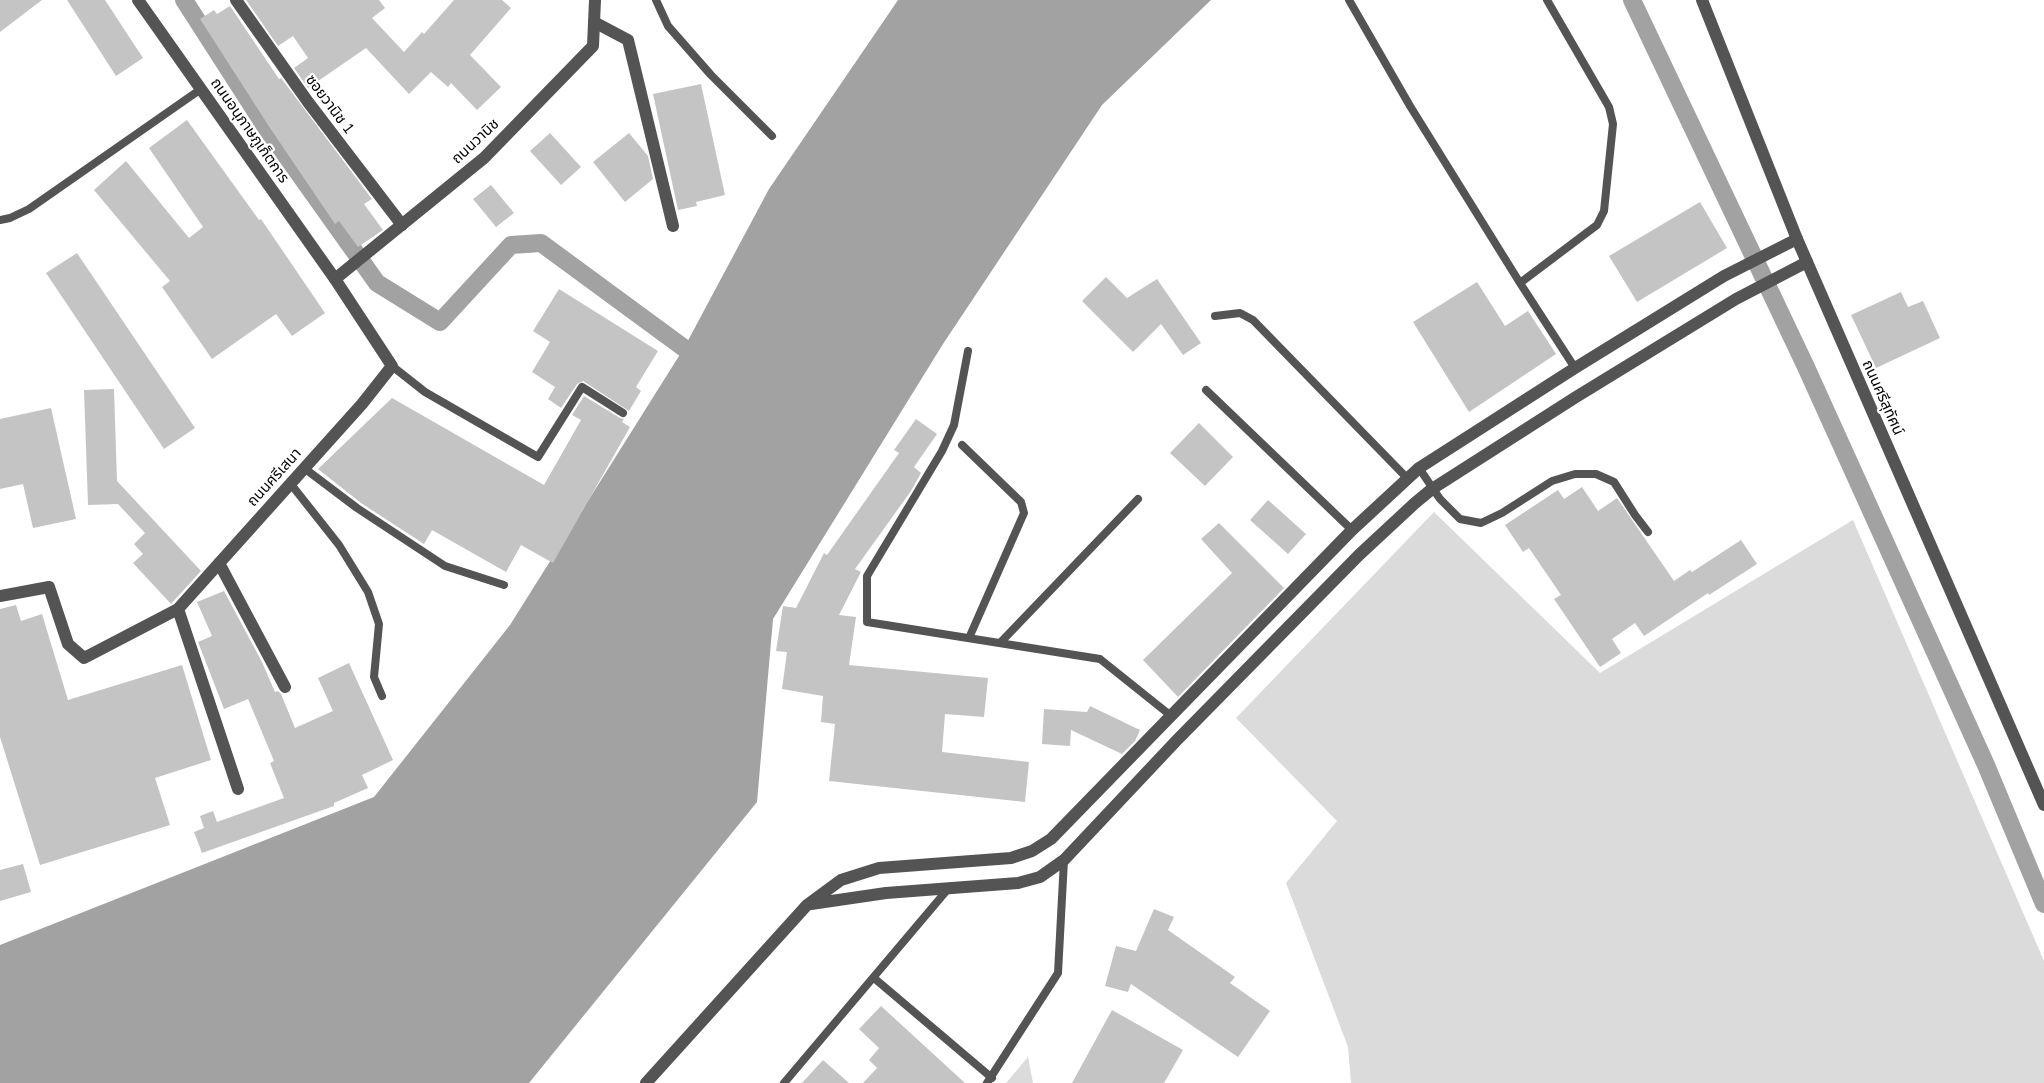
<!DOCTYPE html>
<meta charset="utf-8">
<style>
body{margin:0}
canvas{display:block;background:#fff}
</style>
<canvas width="2044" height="1083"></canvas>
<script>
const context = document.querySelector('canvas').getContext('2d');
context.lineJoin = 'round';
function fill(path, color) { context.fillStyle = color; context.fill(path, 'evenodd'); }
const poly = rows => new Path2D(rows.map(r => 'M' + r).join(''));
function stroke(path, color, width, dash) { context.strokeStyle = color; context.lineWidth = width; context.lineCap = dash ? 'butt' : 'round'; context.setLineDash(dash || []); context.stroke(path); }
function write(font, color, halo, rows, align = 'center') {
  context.font = font + ' "Nunito Sans","Noto Sans Thai",sans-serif'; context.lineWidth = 4.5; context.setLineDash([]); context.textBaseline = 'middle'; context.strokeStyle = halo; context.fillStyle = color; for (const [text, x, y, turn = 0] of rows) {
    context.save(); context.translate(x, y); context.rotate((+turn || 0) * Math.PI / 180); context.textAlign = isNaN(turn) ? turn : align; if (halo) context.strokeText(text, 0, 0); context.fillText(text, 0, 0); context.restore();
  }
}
const green = poly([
 [1434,512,1600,673,1853,520,2044,961,2044,1083,1351,1083,1348,1047,1286,883,1337,821,1236,718],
 [1028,1057,1033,1083,1006,1083]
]);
const water = poly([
 [898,0,1211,0,1102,105,943,344,773,619,757,802,529,1083,0,1083,0,945,374,797,510,625,684,348,769,189]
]);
const canal = poly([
 [184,0,265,126,377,283,440,322,511,245,541,243,684,348],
 [1632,0,1806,367,1986,765,2044,904]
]);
const building = poly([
 [0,0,42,0,0,32],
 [67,0,105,0,143,58,116,76],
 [246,0,379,0,385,8,372,18,404,52,422,32,424,34,454,0,502,0,511,8,470,55,501,87,477,110,451,83,448,87,431,72,409,94,366,48,308,88,294,68,308,58,293,36,278,46],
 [230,6,279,79,281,78,372,199,364,204,383,230,358,247,339,221,335,224,270,128,200,19,214,10,217,14],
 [701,84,725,195,696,202,697,206,678,210,653,94],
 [187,120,259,220,261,219,325,313,292,336,276,314,212,359,162,287,170,281,94,190,126,161,189,238,203,227,149,148],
 [550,133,581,167,561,185,530,151],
 [629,133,648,156,653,179,625,202,593,162],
 [491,185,514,213,496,227,473,199],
 [1700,202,1727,248,1637,302,1609,256],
 [77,253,195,428,164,449,46,273],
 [1106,277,1127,298,1157,279,1201,343,1183,355,1161,324,1133,352,1082,301],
 [1477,282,1505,326,1528,311,1556,354,1469,412,1413,322],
 [559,289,658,351,636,387,641,391,629,411,583,381,577,384,561,408,548,399,555,387,532,372,550,342,533,331],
 [1901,292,1908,307,1923,301,1940,338,1876,368,1851,315],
 [114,389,117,481,201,571,171,604,133,563,143,554,134,544,145,533,118,504,88,505,84,390],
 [584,396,620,418,624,419,622,422,630,427,553,563,521,545,506,572,432,530,424,544,361,503,318,469,392,398,544,485,581,420,572,415],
 [51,408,76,519,33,528,23,484,0,489,0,419],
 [916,419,937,434,914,467,921,473,911,491,855,569,861,572,839,615,856,617,849,665,988,678,984,717,945,714,942,752,1029,762,1025,802,829,781,835,724,821,722,823,696,782,689,787,652,776,651,783,606,796,608,824,553,827,555,899,453,894,450],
 [1199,423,1233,457,1205,486,1170,453],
 [1582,487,1598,511,1617,498,1674,581,1690,570,1692,572,1741,540,1757,564,1709,595,1708,593,1644,636,1635,623,1612,639,1621,653,1600,667,1554,599,1561,595,1529,548,1523,552,1505,525,1558,490,1564,499],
 [1268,500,1306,534,1288,554,1250,520],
 [1219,523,1284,588,1178,697,1143,660,1232,573,1201,539],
 [224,591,262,662,275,692,278,691,281,694,295,728,333,711,318,678,349,663,393,760,362,775,368,788,334,803,334,806,202,853,194,832,204,828,200,816,213,811,217,822,284,798,270,763,274,761,248,699,224,709,198,642,212,636,197,602],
 [16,605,21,621,42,614,68,700,182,665,211,760,155,778,170,825,40,865,0,737,0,609],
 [1090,706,1140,730,1135,741,1122,754,1071,730,1070,746,1042,744,1044,709,1087,712],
 [23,864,31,892,0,901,0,870],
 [1154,909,1174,917,1168,930,1235,977,1230,983,1270,1011,1238,1057,1131,984,1128,992,1105,986,1116,946,1136,951],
 [881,1006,965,1083,863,1083,877,1068,869,1060,879,1048,859,1029],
 [1112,1010,1183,1050,1164,1083,1072,1083],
 [823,1060,849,1083,802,1083]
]);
const service = poly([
 [656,0,668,26,711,75,772,136],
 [1349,0,1410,106,1520,283,1575,368],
 [0,220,10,218,29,209,201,89],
 [1520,283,1597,225,1604,211,1613,124,1609,107,1547,0],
 [1215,316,1240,313,1253,320,1407,478],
 [968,351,954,425,942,451,867,576,867,622,1100,659,1170,715],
 [392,366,425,392,538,457,582,387,623,413],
 [1206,390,1352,530],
 [962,445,1021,502,1024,513,969,638],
 [304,468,357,508,445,566,504,585],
 [1419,468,1440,499,1460,519,1481,523,1502,513,1552,481,1575,474,1596,474,1614,482,1635,515,1648,532],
 [290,483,339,545,368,592,379,624,374,677,382,696],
 [1000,643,1138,499],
 [874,978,992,1078],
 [784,1083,948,889],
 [987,1083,1058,973,1064,860]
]);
const minor = poly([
 [236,0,308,102,402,225],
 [594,22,628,40,673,226],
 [219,563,285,687],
 [0,596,49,587,68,644,84,658,178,609,362,404,392,366,335,279],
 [178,609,238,789],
 [811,904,886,893,1018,883,1040,877,1064,860,1177,740,1359,555,1415,503,1432,489,1576,397,1736,299,1807,262],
 [646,1083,807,905,841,880,879,868,1011,858,1032,851,1051,839,1352,530,1419,468,1575,368,1724,276,1797,239]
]);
const tertiary = poly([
 [138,0,335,279,484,158,593,46,595,0],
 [1702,0,1797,239,2044,805]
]);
const streetNames = [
 ["ซอยวานิช 1",329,105,53],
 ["ถนนอนุภาษภูเก็ตการ",249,131,55],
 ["ถนนวานิช",476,142,-43],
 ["ถนนศรีสุทัศน์",1882,398,66],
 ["ถนนศรีเสนา",275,478,-48]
];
fill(green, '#dbdbdb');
fill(water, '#a2a2a2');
stroke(canal, '#a2a2a2', 18);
fill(building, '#c4c4c4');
stroke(service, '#545454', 8);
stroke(minor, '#545454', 12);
stroke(tertiary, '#545454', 12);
write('15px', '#000', '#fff', streetNames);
</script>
